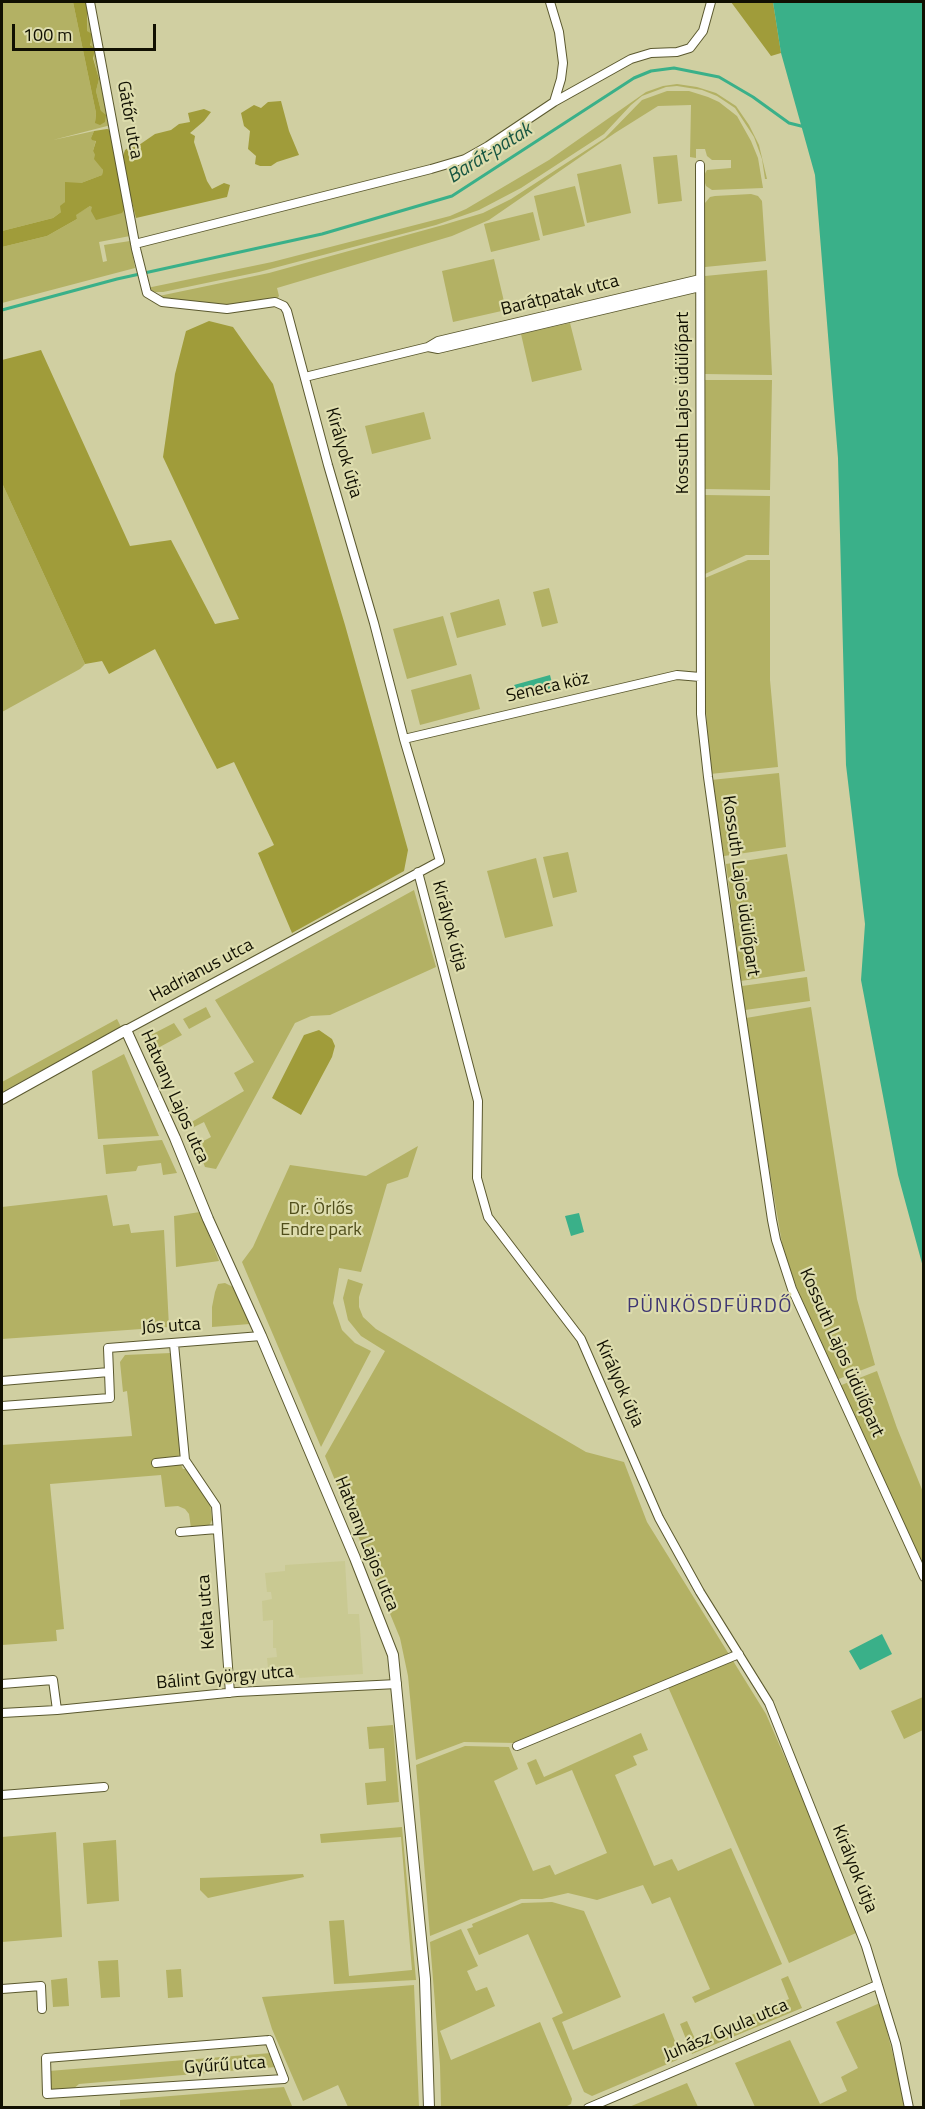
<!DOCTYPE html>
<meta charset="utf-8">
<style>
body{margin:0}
#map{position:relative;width:925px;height:2109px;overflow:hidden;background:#d0cfa1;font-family:"Titillium Web",sans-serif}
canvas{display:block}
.frame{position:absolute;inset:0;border:3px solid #111002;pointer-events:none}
.scale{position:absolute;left:12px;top:24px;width:144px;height:27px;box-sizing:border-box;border:3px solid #111002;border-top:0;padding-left:8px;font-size:18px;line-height:21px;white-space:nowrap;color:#111002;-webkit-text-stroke:4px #dddcad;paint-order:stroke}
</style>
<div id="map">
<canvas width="925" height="2109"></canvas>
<div class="frame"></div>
<div class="scale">100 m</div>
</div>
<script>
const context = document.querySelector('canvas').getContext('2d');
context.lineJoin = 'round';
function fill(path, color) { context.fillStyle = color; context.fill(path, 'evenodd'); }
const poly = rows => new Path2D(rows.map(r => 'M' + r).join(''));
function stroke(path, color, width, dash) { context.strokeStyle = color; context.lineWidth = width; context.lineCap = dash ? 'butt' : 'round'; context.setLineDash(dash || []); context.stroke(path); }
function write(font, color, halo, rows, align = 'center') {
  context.font = font + ' "Titillium Web",sans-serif'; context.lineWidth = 4.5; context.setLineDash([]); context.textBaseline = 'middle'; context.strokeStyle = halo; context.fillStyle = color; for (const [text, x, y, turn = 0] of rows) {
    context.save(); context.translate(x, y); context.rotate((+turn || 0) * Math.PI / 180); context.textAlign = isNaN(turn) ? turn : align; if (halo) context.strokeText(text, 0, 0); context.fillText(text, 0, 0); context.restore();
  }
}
const built = poly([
 [345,1561,348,1614,359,1614,363,1674,299,1678,299,1675,269,1677,267,1658,277,1657,276,1648,273,1648,273,1620,263,1621,262,1601,272,1599,271,1592,267,1592,265,1573,285,1571,285,1565]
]);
const green = poly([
 [2,2,73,2,96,113,95,122,101,111,96,91,99,79,87,31,88,5,111,125,53,140,94,131,91,138,96,140,93,151,103,170,102,175,81,183,65,202,61,212,53,218,2,231],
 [677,84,697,87,716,93,736,106,749,125,759,145,767,179,765,179,762,159,754,137,735,108,717,96,702,90,677,86,666,87,642,96,631,105,604,134,521,188,479,210,436,225,259,272,163,292,155,292,147,288,272,262,450,216,466,209,549,160,646,92,663,86],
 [667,91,689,91,708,97,719,102,737,116,751,141,758,158,763,188,712,190,706,186,703,177,707,170,731,168,731,160,712,160,707,156,705,149,696,149,696,158,690,157,691,105,658,106,615,133,489,220,452,236,277,288,279,296,277,299,230,307,161,299,159,296,269,273,443,225,483,213,511,199,605,138,642,100],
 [677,155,682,201,658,204,653,157],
 [621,164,631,213,587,223,577,174],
 [575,186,585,226,543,236,534,196],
 [751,194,758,196,762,201,766,261,705,267,705,203,710,197,715,196],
 [90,206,126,207,130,236,99,242,103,262,107,261,104,245,130,241,135,268,2,303,2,247,47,236,77,219,75,215],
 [533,212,540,240,491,252,484,224],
 [494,259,506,310,453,322,442,271],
 [767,270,772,375,705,374,705,276],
 [570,323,582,370,532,382,521,334],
 [705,380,772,380,770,490,705,489],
 [424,412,431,439,372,454,365,426],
 [2,483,85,664,80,669,2,712],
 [705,495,770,496,769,555,746,555,705,574],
 [748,560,770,560,770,680,778,767,710,774,704,680,705,578],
 [549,588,558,623,542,627,533,592],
 [499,599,506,625,457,638,450,613],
 [443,616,457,665,407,679,393,629],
 [471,674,480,709,420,725,411,690],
 [779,773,786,847,724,856,711,780],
 [568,852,577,892,553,898,543,857],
 [787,854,805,971,741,981,726,864],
 [536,858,553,926,505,938,487,871],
 [414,890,436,967,330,1015,311,1016,295,1023,216,1169,205,1167,196,1145,211,1137,204,1122,192,1128,190,1123,244,1091,234,1073,254,1062,215,1000],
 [807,977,810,1001,745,1010,742,986],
 [206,1007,211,1017,189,1029,183,1019],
 [811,1007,857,1299,875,1365,836,1380,789,1269,783,1249,762,1126,746,1018],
 [117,1019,121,1027,2,1092,2,1082],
 [174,1023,182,1035,156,1049,156,1052,152,1055,145,1038],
 [124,1054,159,1136,98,1139,92,1071],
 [162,1140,177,1173,163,1175,161,1163,138,1166,136,1171,106,1174,103,1145],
 [418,1146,408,1177,387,1184,361,1272,339,1268,333,1303,342,1330,355,1343,371,1351,321,1447,242,1262,253,1247,290,1165,366,1176],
 [107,1195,113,1226,129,1224,131,1233,164,1230,169,1327,2,1339,2,1207],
 [200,1212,219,1261,176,1267,174,1216],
 [348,1279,363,1284,359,1297,359,1307,363,1317,376,1329,586,1452,624,1462,647,1522,766,1714,825,1850,852,1915,856,1933,789,1963,665,1680,516,1743,464,1742,416,1760,408,1676,400,1638,325,1456,385,1351,361,1336,348,1320,343,1298],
 [225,1283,233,1287,250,1324,212,1327,212,1307,215,1292,218,1284],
 [171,1353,181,1465,183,1469,186,1469,210,1503,212,1520,208,1528,191,1528,189,1514,185,1509,178,1506,165,1507,161,1475,50,1484,64,1629,56,1630,57,1641,2,1645,2,1445,132,1436,127,1391,123,1392,120,1362,125,1355],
 [877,1371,897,1428,923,1492,923,1567,839,1386],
 [923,1697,923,1730,904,1739,891,1711],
 [393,1725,399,1802,367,1805,365,1783,386,1781,384,1748,369,1749,367,1727],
 [641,1733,648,1750,633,1756,637,1765,615,1775,654,1866,672,1859,678,1871,731,1848,782,1964,695,2003,692,1997,710,1989,670,1897,652,1904,643,1885,597,1900,568,1893,542,1899,521,1899,430,1936,416,1765,465,1746,509,1747,518,1769,494,1781,533,1871,550,1865,555,1875,607,1853,572,1770,536,1785,527,1763,536,1759,544,1777],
 [402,1827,416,1980,334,1984,329,1921,344,1920,349,1976,412,1970,401,1837,321,1843,320,1834],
 [56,1832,62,1937,2,1942,2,1837],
 [116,1840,119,1901,87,1904,83,1843],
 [303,1874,304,1877,208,1898,200,1890,200,1878],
 [552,1902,584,1911,621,1997,562,2022,573,2050,664,2013,680,2054,677,2060,592,2096,584,2092,552,2018,563,2013,528,1934,479,1955,467,1929,473,1927,472,1924,522,1903],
 [461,1929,478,1966,467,1971,476,1991,487,1987,495,2006,440,2031,451,2060,540,2022,572,2099,571,2104,563,2108,441,2107,440,2065,430,1942],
 [118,1960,120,1997,101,1998,98,1961],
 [181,1969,183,1997,168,1998,166,1970],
 [788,1976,802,2008,692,2054,680,2024,687,2021,695,2039,789,1999,781,1979],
 [67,1978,69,2006,53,2007,51,1980],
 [414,1985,419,2107,348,2107,338,2085,303,2101,272,2029,262,1997],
 [880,2003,906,2107,755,2107,735,2063,790,2040,820,2104,847,2091,841,2077,858,2068,836,2022],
 [271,2053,276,2067,79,2084,71,2091,53,2092,50,2085,49,2071],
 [687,2083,698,2107,629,2107],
 [284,2087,292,2106,289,2107,120,2107,120,2100]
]);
const forest = poly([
 [73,2,87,2,87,31,92,34,90,45,95,49,93,58,99,79,96,91,101,111,106,115,105,122,100,125,95,123,96,113],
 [731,2,773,2,781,53,771,56],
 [281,101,289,131,299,155,277,162,271,166,260,166,255,164,256,156,248,149,250,131,244,126,241,113,254,105,261,108,268,102],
 [204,109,211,112,204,121,190,133,195,136,194,142,207,181,212,189,224,183,230,185,227,197,136,218,128,186,123,156,125,150,132,145,139,145,155,134,171,130,179,124,190,122,188,113],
 [107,129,111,130,126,207,122,213,96,220,91,211,92,207,90,206,76,215,77,219,47,236,2,247,2,231,53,218,61,212,60,206,65,202,65,182,81,183,102,175,103,170,94,159,95,155,93,151,96,141,92,140,91,138,94,131],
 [209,321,233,327,273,384,345,625,408,850,404,871,292,933,258,853,274,845,234,762,217,769,155,649,109,674,102,661,85,664,2,483,2,360,41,350,130,546,171,540,215,624,239,619,163,457,175,374,186,331],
 [319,1030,332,1039,335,1046,332,1057,301,1115,272,1098,304,1035]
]);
const water = poly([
 [773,2,923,2,923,1267,898,1175,861,980,865,924,846,765,838,458,815,175,781,53],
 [550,675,554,691,519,701,514,685],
 [579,1213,584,1232,571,1236,565,1216],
 [882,1634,892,1654,860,1670,849,1651]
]);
const stream = poly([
 [2,310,117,279,322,234,452,196,634,78,651,71,674,68,719,77,753,97,789,123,805,127]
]);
const minor = poly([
 [90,2,136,249,147,293,162,302,227,309,275,302,284,306,287,311,328,465,374,623,404,739,440,861,126,1030],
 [550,2,559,32,563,63,561,79,554,102],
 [700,165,701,714,708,777,737,985,772,1220,776,1240,792,1289,924,1577],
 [135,244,431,169,465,159,488,146,554,102,631,59,651,53,677,52,690,48,703,31,711,2],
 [428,347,438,349,700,287],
 [305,377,428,347,438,341,700,279],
 [404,739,677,675,700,677],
 [418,872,478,1101,477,1178,488,1217,581,1339,659,1518,700,1592,769,1703,866,1946,896,2044,909,2108],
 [174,1344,185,1460,216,1506,230,1693],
 [2,1381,109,1372,108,1348,261,1336],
 [2,1406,110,1398,109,1372],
 [156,1463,185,1460],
 [180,1532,217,1529],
 [2,1684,53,1680,57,1710],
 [2,1713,57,1710,237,1692,397,1684],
 [517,1746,739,1654],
 [2,1795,104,1787],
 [2,1989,41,1986,42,2009],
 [269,2040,284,2079,47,2094,46,2058,269,2040],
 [588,2108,877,1985]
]);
const tertiary = poly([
 [2,1099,126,1030,175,1138,208,1219,261,1336,355,1558,393,1655,425,1979,429,2108]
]);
const streetNames = [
 ["Gátőr utca",129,120,80],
 ["Barátpatak utca",560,296,-14],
 ["Kossuth Lajos üdülőpart",684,403,-90],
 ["Királyok útja",343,453,74],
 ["Seneca köz",548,688,-13],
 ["Kossuth Lajos üdülőpart",740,886,82],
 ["Királyok útja",449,926,75],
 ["Hadrianus utca",202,971,-28],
 ["Hatvany Lajos utca",174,1097,66],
 ["Jós utca",171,1327,-4],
 ["Kossuth Lajos üdülőpart",841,1353,66],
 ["Királyok útja",619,1384,66],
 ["Hatvany Lajos utca",366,1544,68],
 ["Kelta utca",207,1612,-94],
 ["Bálint György utca",225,1678,-5],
 ["Királyok útja",854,1869,68],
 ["Juhász Gyula utca",726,2031,-23],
 ["Gyűrű utca",225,2066,-4]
];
const parkNames = [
 ["Dr. Örlős",321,1210],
 ["Endre park",321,1231]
];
const waterNames = [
 ["Barát-patak",490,154,-32]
];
const neighbourhoodNames = [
 ["PÜNKÖSDFÜRDŐ",710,1307]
];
fill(built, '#c9c992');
fill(green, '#b3b164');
fill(forest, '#a09c3a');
fill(water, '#3ab089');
stroke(stream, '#3ab089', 3);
stroke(minor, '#5b592f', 10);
stroke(tertiary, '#5b592f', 12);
stroke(minor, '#fff', 8);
stroke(tertiary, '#fff', 10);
write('18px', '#111002', '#dddcad', streetNames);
write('18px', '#504e1b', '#dddcad', parkNames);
write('italic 20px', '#185642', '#dddcad', waterNames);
context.letterSpacing = '1.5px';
write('20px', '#3e3672', '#dddcad', neighbourhoodNames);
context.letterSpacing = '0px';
</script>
